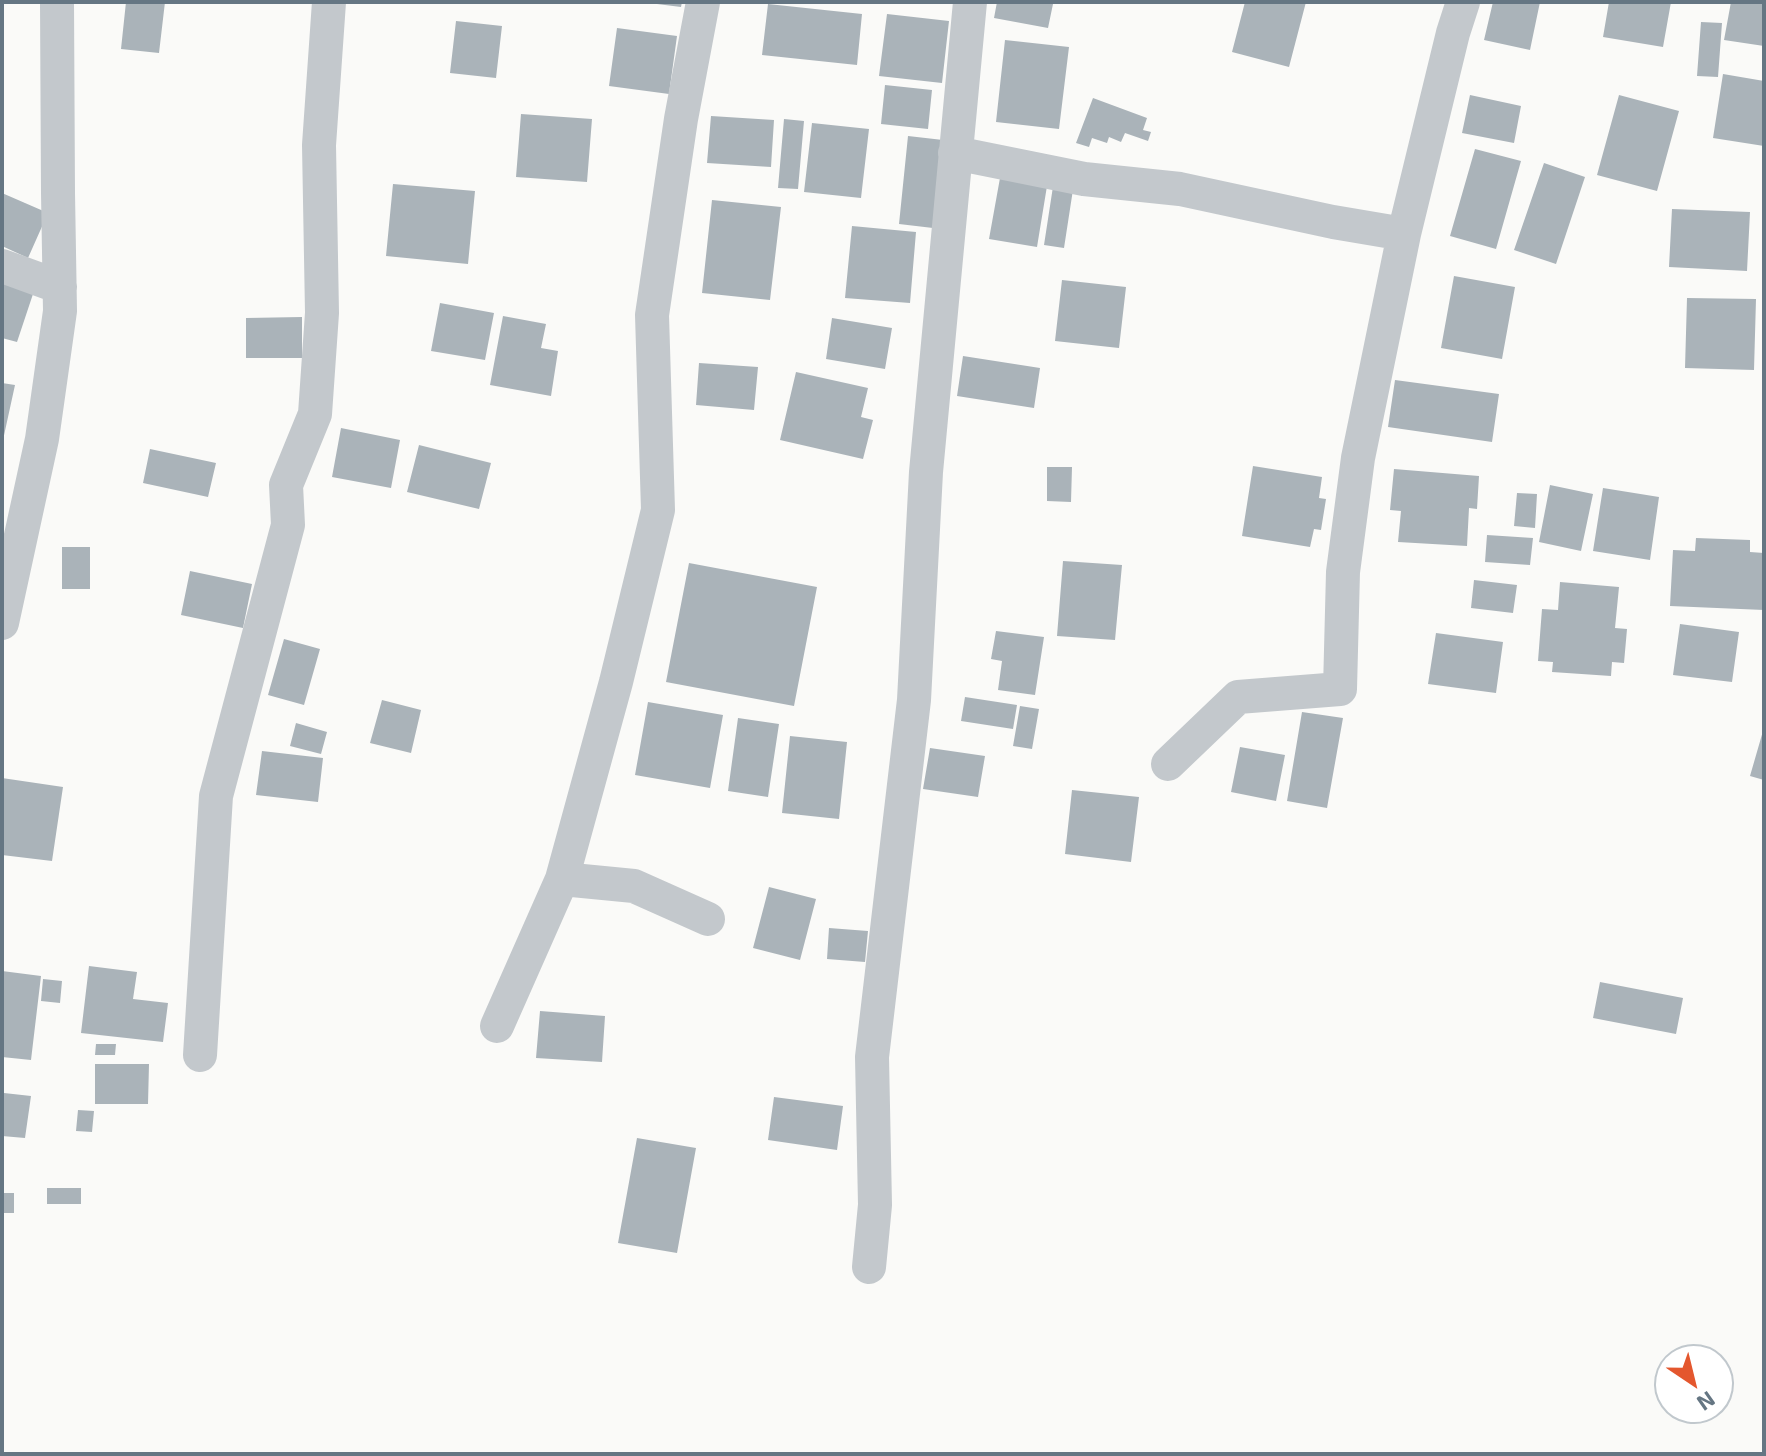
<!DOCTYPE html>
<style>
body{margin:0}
#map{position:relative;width:1766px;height:1456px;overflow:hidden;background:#fafaf8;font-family:"Exo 2",sans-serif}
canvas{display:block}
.frame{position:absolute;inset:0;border:4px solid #657683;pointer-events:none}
.north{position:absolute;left:1654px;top:1344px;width:80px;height:80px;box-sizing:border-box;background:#fff;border:2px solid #c1c8cd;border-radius:50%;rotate:145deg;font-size:22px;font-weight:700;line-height:32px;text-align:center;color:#657683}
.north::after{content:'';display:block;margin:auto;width:28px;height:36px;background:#e4572e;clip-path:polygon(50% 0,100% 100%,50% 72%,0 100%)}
</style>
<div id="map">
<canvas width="1766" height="1456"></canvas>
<div class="frame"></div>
<div class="north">N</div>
</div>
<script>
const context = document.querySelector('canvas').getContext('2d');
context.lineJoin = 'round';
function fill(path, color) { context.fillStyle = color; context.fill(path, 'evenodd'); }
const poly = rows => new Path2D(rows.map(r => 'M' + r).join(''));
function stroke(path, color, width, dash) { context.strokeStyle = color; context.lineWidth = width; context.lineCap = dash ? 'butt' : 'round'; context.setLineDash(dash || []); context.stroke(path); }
const building = poly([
 [126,2,165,2,159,53,121,49],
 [657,2,682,2,681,7,657,4],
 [997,2,1053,4,1048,28,994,18],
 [1245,2,1306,2,1289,67,1232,52],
 [1493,2,1540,2,1530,50,1484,40],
 [1609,2,1671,2,1663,47,1603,37],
 [1731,2,1764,2,1764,46,1724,40],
 [768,4,862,14,857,65,762,55],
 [887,14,949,21,942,83,879,76],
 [456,21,502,26,496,78,450,73],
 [1701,22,1722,23,1718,77,1697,76],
 [617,28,677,36,669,94,609,86],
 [1005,40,1069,47,1059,129,996,122],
 [1723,74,1764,81,1764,146,1713,138],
 [885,85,932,90,928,129,881,124],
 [1470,95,1521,106,1514,143,1462,133],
 [1619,95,1679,111,1657,191,1597,175],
 [1093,98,1147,118,1143,130,1151,132,1148,141,1125,133,1121,142,1109,137,1107,143,1092,138,1089,147,1076,143],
 [521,114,592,119,587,182,516,177],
 [711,116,774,120,771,167,707,163],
 [784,119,804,121,798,189,778,188],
 [812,123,869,129,861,198,804,192],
 [908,136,943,140,933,228,899,224],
 [1475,149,1521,161,1496,249,1450,236],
 [1544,163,1585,177,1556,264,1514,250],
 [1000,178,1047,186,1037,247,989,239],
 [1054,180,1074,183,1064,248,1044,245],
 [393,184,475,191,468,264,386,256],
 [2,193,48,213,28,258,2,246],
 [712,200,781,207,770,300,702,293],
 [1672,209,1750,212,1747,271,1669,267],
 [852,226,916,232,910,303,845,298],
 [1454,276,1515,287,1502,359,1441,348],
 [1062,280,1126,287,1119,348,1055,341],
 [2,283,33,294,17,342,2,338],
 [1687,298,1756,299,1754,370,1685,368],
 [440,303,494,313,485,360,431,351],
 [503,316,546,324,541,348,558,351,551,396,490,385],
 [302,317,302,358,246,358,246,318],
 [832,318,892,328,885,369,826,359],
 [963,356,1040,368,1034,408,957,396],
 [699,363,758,367,754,410,696,405],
 [796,372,868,388,861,417,873,420,863,459,780,440],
 [1395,380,1499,394,1492,442,1388,427],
 [2,383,15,385,3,440,2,440],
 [341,428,400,440,391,488,332,477],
 [419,445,491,463,479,509,407,492],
 [150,449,216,463,208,497,143,483],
 [1253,466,1322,477,1319,498,1326,499,1321,530,1314,529,1310,547,1242,536],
 [1047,467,1072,467,1071,502,1047,501],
 [1394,469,1479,476,1477,509,1469,508,1467,546,1398,542,1401,511,1390,510],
 [1550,485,1593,494,1581,551,1539,542],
 [1603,488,1659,497,1650,560,1593,551],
 [1517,493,1537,494,1535,528,1514,526],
 [1487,535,1533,538,1530,565,1485,562],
 [1696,538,1750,540,1750,552,1764,553,1764,610,1670,606,1673,550,1695,551],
 [62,547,90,547,90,589,62,589],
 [1063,561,1122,565,1115,640,1057,636],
 [689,563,817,587,794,706,666,682],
 [190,571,252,584,243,628,181,615],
 [1474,580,1517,585,1513,613,1471,608],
 [1560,582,1619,587,1615,628,1627,629,1624,663,1612,662,1611,676,1552,672,1553,662,1538,661,1542,609,1558,610],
 [1680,624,1739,632,1732,682,1673,675],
 [996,631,1044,637,1035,695,998,690,1002,661,991,659],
 [1436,633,1503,642,1496,693,1428,684],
 [284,639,320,649,304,705,268,695],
 [965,697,1017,705,1013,729,961,721],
 [382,700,421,710,411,753,370,743],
 [648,702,723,715,710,788,635,775],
 [1020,706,1039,709,1032,749,1013,746],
 [1302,712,1343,718,1327,808,1287,801],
 [738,718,779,724,768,797,728,791],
 [296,723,327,732,321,754,290,746],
 [1763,731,1764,731,1764,780,1750,776],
 [790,736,847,742,839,819,782,813],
 [1240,747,1285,755,1276,801,1231,792],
 [930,748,985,756,978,797,923,789],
 [262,751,323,758,318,802,256,795],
 [2,778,63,787,52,861,2,855],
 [1072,790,1139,797,1131,862,1065,854],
 [769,887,816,899,800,960,753,948],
 [829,928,868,931,865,962,827,959],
 [89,966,137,972,133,999,168,1003,163,1042,81,1033],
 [2,971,41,976,31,1060,2,1057],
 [43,979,62,981,60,1003,41,1001],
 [1600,982,1683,998,1676,1034,1593,1018],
 [540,1011,605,1016,602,1062,536,1058],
 [96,1044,116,1044,115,1055,95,1055],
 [95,1064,149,1064,148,1104,95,1104],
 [4,1093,31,1096,25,1138,2,1136],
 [774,1097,843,1106,837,1150,768,1140],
 [78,1110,94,1111,92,1132,76,1131],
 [637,1138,696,1148,677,1253,618,1243],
 [47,1188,81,1188,81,1204,47,1204],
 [2,1193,14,1193,14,1213,2,1213]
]);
const street = poly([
 [955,153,1084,179,1180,189,1333,222,1404,234],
 [2,266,60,287],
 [2,623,42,439,60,311,58,193,57,2],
 [1168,764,1238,697,1340,689,1343,572,1358,458,1404,234,1453,33,1463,2],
 [562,879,634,886,708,919],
 [497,1026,562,879,616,682,658,510,652,315,681,119,703,2],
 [200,1055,216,796,288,525,286,485,315,414,322,313,319,145,329,2],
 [869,1267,875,1205,872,1057,914,700,926,472,970,2]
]);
fill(building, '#aab3b9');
stroke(street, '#c3c8cc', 34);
</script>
